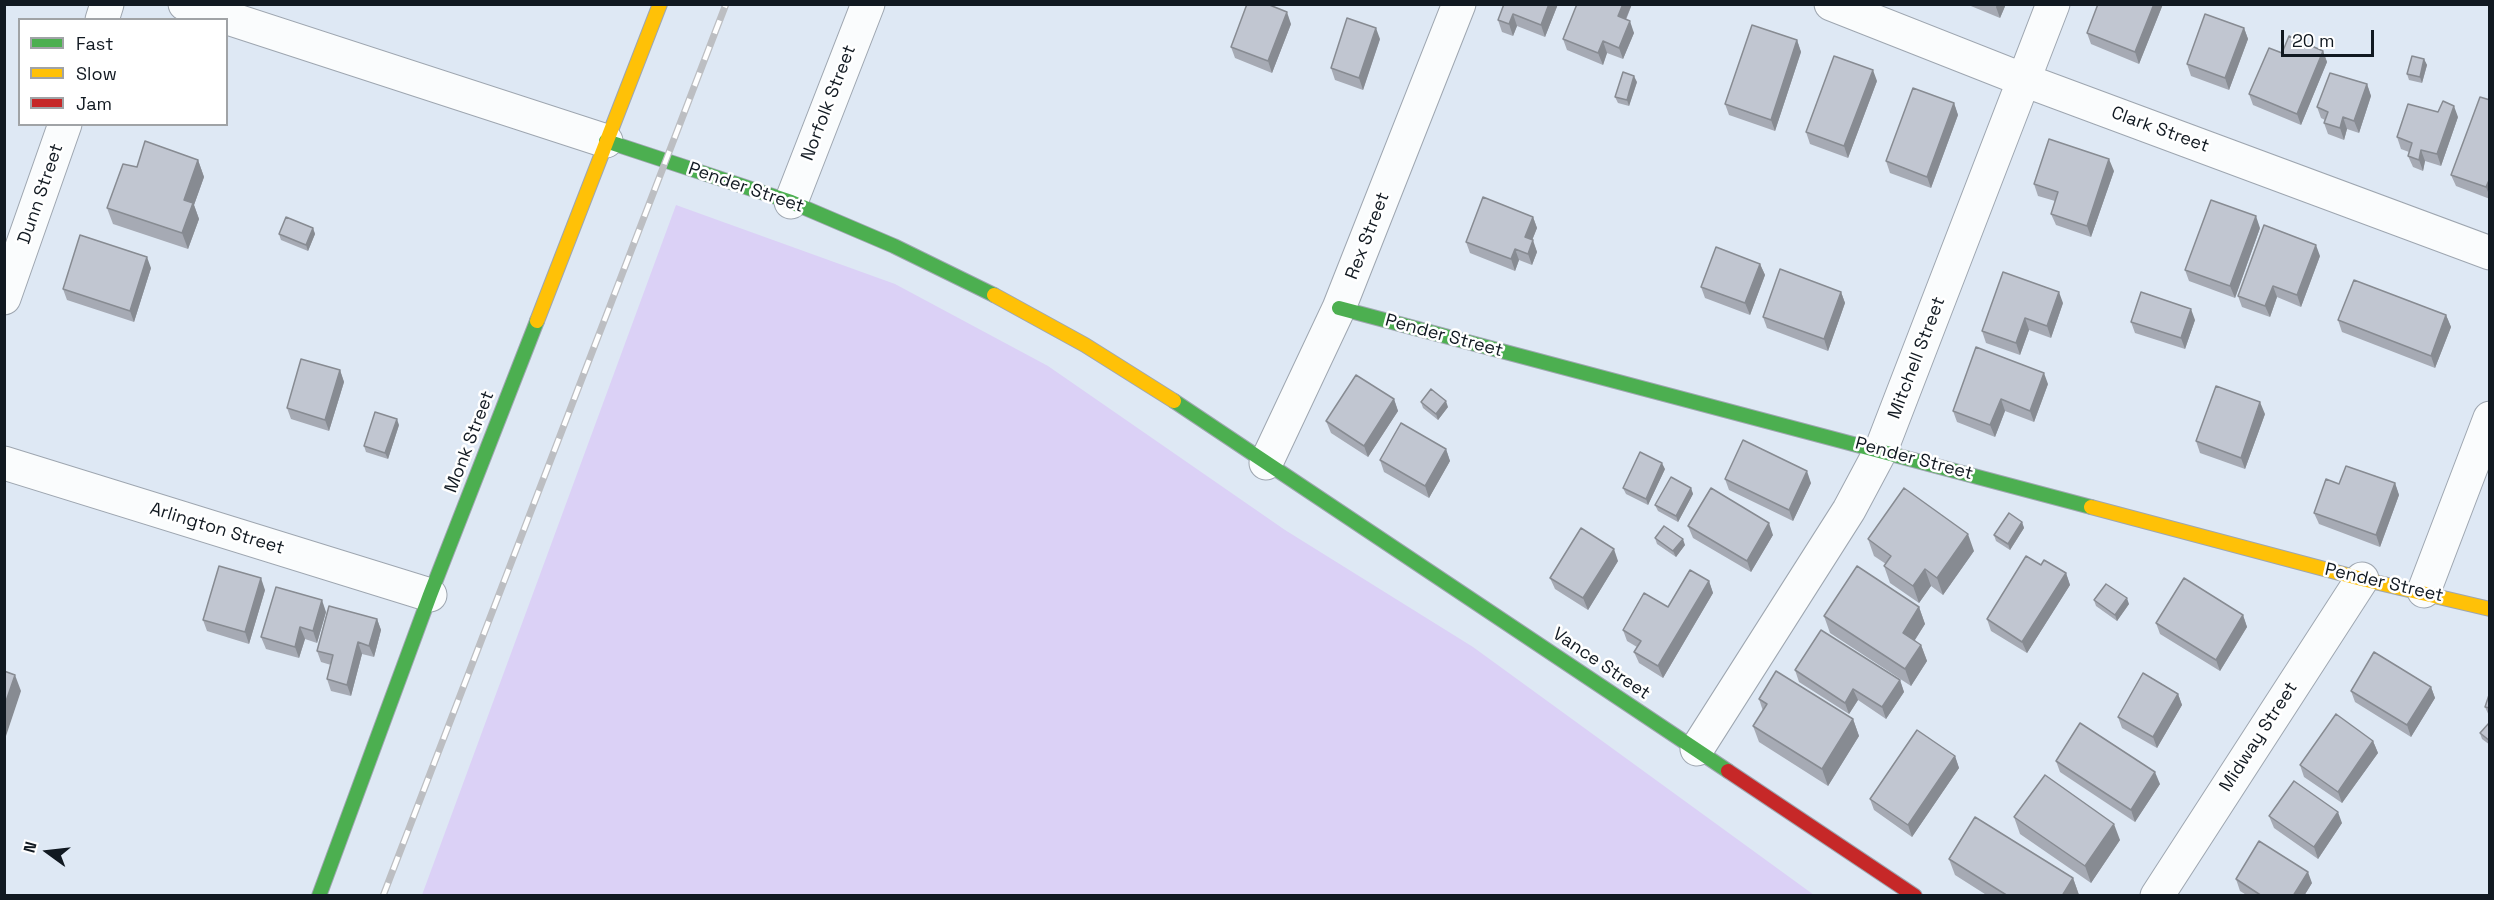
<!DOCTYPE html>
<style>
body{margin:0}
#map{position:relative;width:2494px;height:900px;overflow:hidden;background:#dee8f4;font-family:"Space Grotesk",sans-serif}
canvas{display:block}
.frame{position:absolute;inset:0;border:6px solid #111921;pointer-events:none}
.legend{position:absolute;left:18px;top:18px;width:210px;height:108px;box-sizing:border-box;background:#fff;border:2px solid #a0a3a6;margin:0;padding:8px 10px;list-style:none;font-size:18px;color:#111921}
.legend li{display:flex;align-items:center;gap:12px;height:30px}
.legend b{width:30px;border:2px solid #a0a3a6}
.north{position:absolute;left:18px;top:822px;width:60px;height:60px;-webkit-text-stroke:4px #fff;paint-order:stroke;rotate:285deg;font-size:16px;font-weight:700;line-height:24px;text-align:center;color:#111921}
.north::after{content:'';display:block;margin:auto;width:21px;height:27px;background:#111921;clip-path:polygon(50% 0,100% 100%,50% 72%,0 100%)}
.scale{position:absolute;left:2281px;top:30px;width:93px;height:27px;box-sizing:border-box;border:3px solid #111921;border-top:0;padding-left:8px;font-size:18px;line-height:21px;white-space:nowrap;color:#111921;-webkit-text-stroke:4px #fff;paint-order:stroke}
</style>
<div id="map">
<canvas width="2494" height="900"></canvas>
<div class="frame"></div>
<ul class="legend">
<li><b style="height:8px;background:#4caf50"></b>Fast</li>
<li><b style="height:8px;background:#ffc107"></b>Slow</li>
<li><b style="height:8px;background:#c62828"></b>Jam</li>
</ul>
<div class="north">N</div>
<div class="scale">20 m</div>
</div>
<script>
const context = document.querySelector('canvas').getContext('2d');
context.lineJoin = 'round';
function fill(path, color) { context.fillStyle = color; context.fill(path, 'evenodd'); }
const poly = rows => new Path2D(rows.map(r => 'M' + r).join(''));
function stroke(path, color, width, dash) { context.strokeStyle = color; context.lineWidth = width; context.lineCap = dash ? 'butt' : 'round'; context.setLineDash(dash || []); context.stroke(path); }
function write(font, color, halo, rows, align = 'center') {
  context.font = font + ' "Space Grotesk",sans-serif'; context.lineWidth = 5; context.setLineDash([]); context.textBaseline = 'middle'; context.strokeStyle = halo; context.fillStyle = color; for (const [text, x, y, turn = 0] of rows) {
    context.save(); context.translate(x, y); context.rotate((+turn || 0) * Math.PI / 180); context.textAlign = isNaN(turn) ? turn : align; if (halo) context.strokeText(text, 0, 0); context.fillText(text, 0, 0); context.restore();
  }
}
const green = poly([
 [676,205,895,284,1048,366,1285,530,1473,647,1814,895,422,895]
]);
const street = poly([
 [185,4,606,141],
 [1831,4,2024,80,2490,253],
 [102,20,107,4],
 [791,202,868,4],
 [4,298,65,124],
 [4,463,430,595],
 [1266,463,1339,308,1459,4],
 [2424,591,2490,418],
 [1697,749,1849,510,1881,450,2053,4],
 [2157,896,2362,579]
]);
const fast = poly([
 [606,141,791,202,894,246,994,295],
 [1339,308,2091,507],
 [1174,401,1728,771],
 [319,896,430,595,537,321]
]);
const slow = poly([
 [994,295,1085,345,1174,401],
 [537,321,660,4],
 [2091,507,2362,579,2490,609]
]);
const jam = poly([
 [1728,771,1915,896]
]);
const rail = poly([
 [383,896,726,4]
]);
const wall = poly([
 [1504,4,1558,4,1545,37,1517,26,1513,36,1502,32,1498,20],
 [1577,4,1632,4,1626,20,1634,33,1623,59,1607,53,1603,65,1567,50,1563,39],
 [1966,4,2006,4,2000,18],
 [2098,4,2163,4,2139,64,2091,44,2087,33],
 [1291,24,1272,73,1235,58,1231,47],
 [2244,28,2248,39,2229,90,2191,76,2187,64],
 [1380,39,1363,90,1335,80,1331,68],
 [1797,40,1801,52,1775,131,1729,115,1725,104],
 [2323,51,2327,62,2301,125,2253,105,2249,94],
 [2424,59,2427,65,2422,83,2409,80,2407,74],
 [1877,81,1848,158,1810,144,1806,132],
 [1637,82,1629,106,1618,103,1615,97],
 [2367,84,2371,96,2359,133,2347,129,2344,140,2328,134,2324,123,2325,120,2321,118,2317,107],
 [2490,100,2490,199,2456,186,2451,175],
 [1954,103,1958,115,1931,188,1890,173,1886,161],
 [2458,117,2441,166,2425,161,2423,171,2413,167,2408,156,2409,152,2401,149,2397,137],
 [198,160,204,177,194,205,199,219,188,249,113,224,107,208,137,167],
 [2114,171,2091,237,2056,225,2051,214,2055,201,2038,196,2034,184],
 [1533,217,1537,228,1532,240,1537,252,1532,265,1519,260,1515,271,1470,253,1466,242],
 [313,228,315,234,308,251,281,240,279,234],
 [2260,228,2235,298,2189,281,2185,270],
 [2320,256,2301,307,2277,297,2270,317,2242,307,2238,296],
 [1760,264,1765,275,1750,315,1705,298,1701,287],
 [151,268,134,322,67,300,63,289],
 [1841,292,1845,303,1828,351,1767,328,1763,317],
 [2063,303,2051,338,2029,330,2020,355,1986,343,1982,331],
 [2446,315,2451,327,2435,368,2342,332,2338,320],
 [2195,320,2185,349,2135,333,2131,322],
 [340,370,344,382,329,431,291,419,287,408],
 [2048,384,2034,422,2005,411,1995,437,1957,422,1953,411],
 [1394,399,1398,411,1368,457,1331,433,1326,421],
 [1421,402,1448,407,1438,420,1423,408],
 [2265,414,2245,469,2200,453,2196,441],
 [399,425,388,459,366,452,364,446],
 [1446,449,1450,461,1429,498,1384,472,1380,460],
 [1665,469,1648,505,1626,494,1623,488],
 [1725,479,1811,483,1793,521,1729,490],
 [2395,483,2399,495,2380,547,2319,524,2314,513,2339,484],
 [1691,488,1693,494,1678,522,1658,511,1655,505],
 [2022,522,2024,528,2010,550,1996,541,1994,535],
 [1688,526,1773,535,1751,572,1693,538],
 [1655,538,1685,545,1676,557,1657,544],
 [1868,539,1974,551,1943,595,1931,586,1919,603,1890,583,1884,566,1886,564,1874,556],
 [1618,561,1588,610,1555,589,1550,578],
 [2041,565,2066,573,2070,585,2027,653,1991,631,1987,619],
 [1709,581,1713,593,1663,678,1639,663,1634,652,1637,647,1627,641,1623,630,1668,607],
 [265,590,249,644,207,631,203,620],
 [2094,600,2129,604,2117,621,2096,606],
 [1919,607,1925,624,1915,640,1921,645,1927,661,1911,686,1830,633,1824,616],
 [326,612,317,643,305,639,299,658,266,649,261,637],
 [2243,615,2247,627,2220,671,2160,634,2156,623],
 [377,619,381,630,374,657,362,654,351,696,331,691,327,679,331,665,321,662,317,651],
 [1795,670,1900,680,1904,692,1886,719,1858,700,1849,714,1799,682],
 [2431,687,2435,698,2411,737,2355,702,2351,691],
 [2490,692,2490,718,2485,707],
 [2178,694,2182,705,2157,748,2122,728,2118,717],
 [1759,699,1853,719,1859,736,1828,786,1759,742,1753,726,1763,711],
 [2490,723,2490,745,2482,739,2480,733],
 [2373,741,2378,753,2342,803,2304,777,2300,765],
 [1955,756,1959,768,1912,837,1874,810,1870,799],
 [2056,761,2160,784,2135,822,2060,772],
 [2269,816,2342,823,2318,859,2274,828],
 [2014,817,2120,840,2091,883,2020,834],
 [1949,859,2073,878,2079,895,2078,896,1988,896,1955,875],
 [2236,879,2312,883,2304,896,2248,896,2240,891]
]);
const shadedWall = poly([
 [1549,4,1558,4,1545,37,1541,25],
 [1623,4,1632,4,1622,28,1618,16],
 [1997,4,2006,4,2000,18,1996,7],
 [2154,4,2163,4,2139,64,2135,52],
 [1287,12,1291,24,1272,73,1268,61],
 [1513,14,1517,26,1513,36,1509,24],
 [1630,21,1634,33,1623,59,1619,48],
 [1376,28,1380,39,1363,90,1359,78],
 [2244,28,2248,39,2229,90,2225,78],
 [1797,40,1801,52,1775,131,1771,120],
 [1603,41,1607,53,1603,65,1598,53],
 [2323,51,2327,62,2301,125,2297,114],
 [2424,59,2427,65,2422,83,2420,77],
 [1873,70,1877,81,1848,158,1844,146],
 [1634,76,1637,82,1629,106,1627,100],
 [2367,84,2371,96,2359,133,2354,121],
 [1954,103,1958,115,1931,188,1927,177],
 [2454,106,2458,117,2441,166,2437,154],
 [2343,117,2347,129,2344,140,2340,128],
 [2421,150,2425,161,2423,171,2419,160],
 [2109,159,2114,171,2091,237,2087,226],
 [198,160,204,177,194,205,199,219,188,249,182,233,184,200],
 [2490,178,2490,197,2486,187],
 [2256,216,2260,228,2235,298,2230,286],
 [1533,217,1537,228,1529,248,1525,237],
 [313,228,315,234,308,251,306,245],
 [1533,240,1537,252,1532,265,1528,254],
 [2316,245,2320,256,2301,307,2297,295],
 [1515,249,1519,260,1515,271,1511,259],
 [147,257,151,268,134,322,130,311],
 [1760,264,1765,275,1750,315,1745,303],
 [2273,286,2277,297,2270,317,2265,306],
 [1841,292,1845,303,1828,351,1824,339],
 [2059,292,2063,303,2051,338,2047,326],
 [2191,309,2195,320,2185,349,2181,338],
 [2446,315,2451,327,2435,368,2431,356],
 [2025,318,2029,330,2020,355,2016,343],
 [340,370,344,382,329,431,325,420],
 [2044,373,2048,384,2034,422,2030,411],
 [1394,399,1398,411,1368,457,1364,446],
 [2001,399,2005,411,1995,437,1990,425],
 [1446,401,1448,407,1438,420,1436,414],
 [2260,402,2265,414,2245,469,2241,458],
 [397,419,399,425,388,459,385,453],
 [1446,449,1450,461,1429,498,1425,486],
 [1662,463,1665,469,1648,505,1646,499],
 [1807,471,1811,483,1793,521,1789,510],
 [2395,483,2399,495,2380,547,2376,535],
 [1691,488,1693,494,1678,522,1676,516],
 [2022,522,2024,528,2010,550,2008,544],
 [1769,523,1773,535,1751,572,1747,561],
 [1968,534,1974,551,1943,595,1937,578],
 [1683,539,1685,545,1676,557,1673,551],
 [1614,549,1618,561,1588,610,1583,598],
 [1925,569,1931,586,1919,603,1913,586],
 [2066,573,2070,585,2027,653,2022,642],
 [261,578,265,590,249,644,245,632],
 [1709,581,1713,593,1663,678,1658,666],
 [2127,598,2129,604,2117,621,2115,615],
 [322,600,326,612,317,643,313,631],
 [1919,607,1925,624,1909,649,1903,633],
 [2243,615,2247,627,2220,671,2216,660],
 [377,619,381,630,374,657,369,646],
 [300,627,305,639,299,658,295,647],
 [358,642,362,654,351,696,347,685],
 [1921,645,1927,661,1911,686,1905,669],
 [15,675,21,691,4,742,4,707],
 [1900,680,1904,692,1886,719,1882,707],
 [2431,687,2435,698,2411,737,2407,725],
 [1853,689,1858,700,1849,714,1845,703],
 [2178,694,2182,705,2157,748,2153,737],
 [1853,719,1859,736,1828,786,1822,769],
 [2373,741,2378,753,2342,803,2338,792],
 [1955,756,1959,768,1912,837,1908,825],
 [2155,772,2160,784,2135,822,2131,810],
 [2338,812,2342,823,2318,859,2314,847],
 [2114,824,2120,840,2091,883,2085,866],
 [2308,872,2312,883,2304,896,2293,896],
 [2073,878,2079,895,2078,896,2062,896]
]);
const building = poly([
 [1247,4,1267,4,1287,12,1268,61,1231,47,1247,4],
 [1504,4,1549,4,1541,25,1513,14,1509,24,1498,20,1504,4],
 [1577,4,1623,4,1618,16,1630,21,1619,48,1603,41,1598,53,1563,39,1577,4],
 [2098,4,2154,4,2135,52,2087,33,2098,4],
 [2205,14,2244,28,2225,78,2187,64,2205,14],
 [1347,18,1376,28,1359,78,1331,68,1347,18],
 [1752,25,1797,40,1771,120,1725,104,1752,25],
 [2289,36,2323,51,2297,114,2249,94,2269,48,2282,53,2289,36],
 [1834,56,1873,70,1844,146,1806,132,1834,56],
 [2412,56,2424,59,2420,77,2407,74,2412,56],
 [1623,72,1634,76,1627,100,1615,97,1623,72],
 [2330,73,2367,84,2354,121,2343,117,2340,128,2324,123,2328,112,2317,107,2330,73],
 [1913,88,1954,103,1927,177,1886,161,1913,88],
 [2480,97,2490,100,2490,178,2486,187,2451,175,2480,97],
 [2443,101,2454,106,2437,154,2421,150,2419,160,2408,156,2412,143,2397,137,2408,104,2438,112,2443,101],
 [2049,139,2109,159,2087,226,2051,214,2058,192,2034,184,2049,139],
 [145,141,198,160,184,200,193,203,182,233,107,208,123,164,137,167,145,141],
 [1483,197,1533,217,1525,237,1533,240,1528,254,1515,249,1511,259,1466,242,1483,197],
 [2211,200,2256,216,2230,286,2185,270,2211,200],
 [286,217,313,228,306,245,279,234,286,217],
 [2264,225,2316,245,2297,295,2273,286,2265,306,2238,296,2264,225],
 [80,235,147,257,130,311,63,289,80,235],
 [1716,247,1760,264,1745,303,1701,287,1716,247],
 [1780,269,1841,292,1824,339,1763,317,1780,269],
 [2003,272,2059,292,2047,326,2025,318,2016,343,1982,331,2003,272],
 [2354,280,2446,315,2431,356,2338,320,2354,280],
 [2141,292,2191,309,2181,338,2131,322,2141,292],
 [1976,347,2044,373,2030,411,2001,399,1990,425,1953,411,1976,347],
 [301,359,340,370,325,420,287,408,301,359],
 [1356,375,1394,399,1364,446,1326,421,1356,375],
 [2216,386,2260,402,2241,458,2196,441,2216,386],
 [1431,389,1446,401,1436,414,1421,402,1431,389],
 [375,412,397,419,385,453,364,446,375,412],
 [1401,423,1446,449,1425,486,1380,460,1401,423],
 [1743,440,1807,471,1789,510,1725,479,1743,440],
 [1640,452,1662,463,1646,499,1623,488,1640,452],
 [2346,466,2395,483,2376,535,2314,513,2326,479,2339,484,2346,466],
 [1671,477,1691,488,1676,516,1655,505,1671,477],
 [1711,488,1769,523,1747,561,1688,526,1711,488],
 [1904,488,1968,534,1937,578,1925,569,1913,586,1884,566,1891,556,1868,539,1904,488],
 [2009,513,2022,522,2008,544,1994,535,2009,513],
 [1664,526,1683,539,1673,551,1655,538,1664,526],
 [1581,528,1614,549,1583,598,1550,578,1581,528],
 [2026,556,2041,565,2044,560,2066,573,2022,642,1987,619,2026,556],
 [219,566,261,578,245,632,203,620,219,566],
 [1857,566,1919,607,1903,633,1921,645,1905,669,1824,616,1857,566],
 [1690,570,1709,581,1658,666,1634,652,1641,641,1623,630,1644,593,1668,607,1690,570],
 [2184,578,2243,615,2216,660,2156,623,2184,578],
 [2106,584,2127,598,2115,615,2094,600,2106,584],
 [276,587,322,600,313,631,300,627,295,647,261,637,276,587],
 [329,606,377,619,369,646,358,642,347,685,327,679,333,655,317,651,329,606],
 [1821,630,1900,680,1882,707,1853,689,1845,703,1795,670,1821,630],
 [2374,652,2431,687,2407,725,2351,691,2374,652],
 [4,671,15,675,4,707,4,671],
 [1776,671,1853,719,1822,769,1753,726,1767,704,1759,699,1776,671],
 [2143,673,2178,694,2153,737,2118,717,2143,673],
 [2490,692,2490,708,2485,707,2490,692],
 [2336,714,2373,741,2338,792,2300,765,2336,714],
 [2080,723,2155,772,2131,810,2056,761,2080,723],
 [2489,723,2490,723,2490,741,2480,733,2489,723],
 [1917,730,1955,756,1908,825,1870,799,1917,730],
 [2045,775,2114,824,2085,866,2014,817,2045,775],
 [2294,781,2338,812,2314,847,2269,816,2294,781],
 [1975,817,2073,878,2062,896,2008,896,1949,859,1975,817],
 [2259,841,2308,872,2293,896,2262,896,2236,879,2259,841]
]);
const streetNames = [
 ["Norfolk Street",829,103,-69],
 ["Clark Street",2160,130,20],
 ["Pender Street",746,188,19],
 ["Dunn Street",41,194,-71],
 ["Rex Street",1368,236,-69],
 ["Pender Street",1444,336,15],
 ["Mitchell Street",1917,358,-69],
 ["Monk Street",470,442,-69],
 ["Pender Street",1914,459,15],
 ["Arlington Street",217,529,17],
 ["Pender Street",2384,583,13],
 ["Vance Street",1601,664,34],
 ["Midway Street",2259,737,-57]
];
fill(green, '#dbd1f6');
stroke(street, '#9ea6b0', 35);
stroke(fast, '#9ea6b0', 16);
stroke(slow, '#9ea6b0', 16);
stroke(jam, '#9ea6b0', 16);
stroke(street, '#fafcfd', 33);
stroke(fast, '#4caf50', 14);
stroke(slow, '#ffc107', 14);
stroke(jam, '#c62828', 14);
stroke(rail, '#bcbec2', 7);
stroke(rail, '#fff', 4.5, [14]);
fill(wall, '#a6aab4');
fill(shadedWall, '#878b92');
fill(building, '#c1c6d1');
stroke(building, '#878b92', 1.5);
write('18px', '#111921', '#fff', streetNames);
</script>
